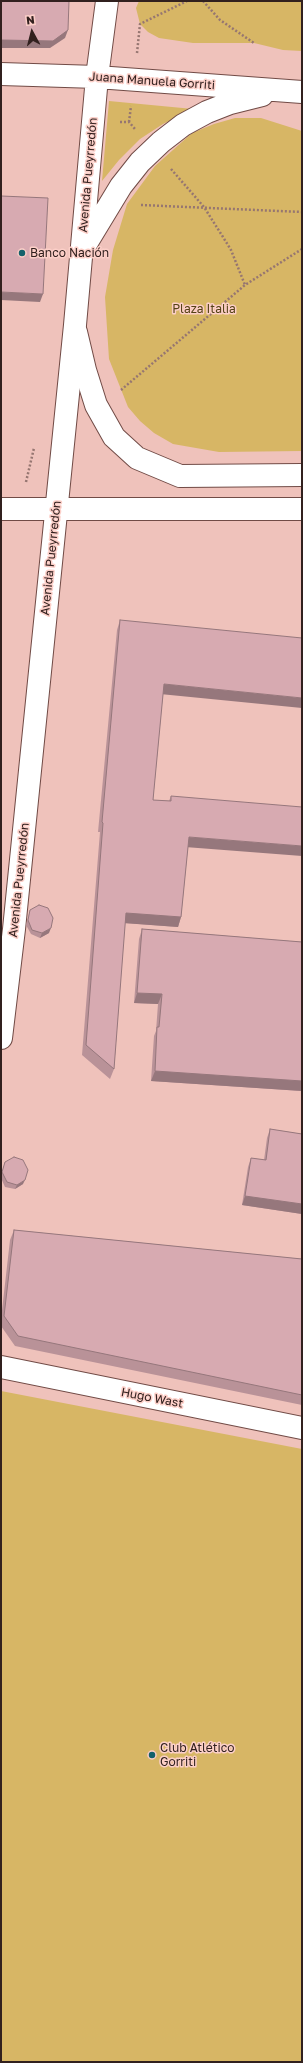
<!DOCTYPE html>
<meta charset="utf-8">
<style>
body{margin:0}
#map{position:relative;width:303px;height:2063px;overflow:hidden;background:#efc2bb;font-family:"Golos Text",sans-serif}
canvas{display:block}
.frame{position:absolute;inset:0;border:2px solid #31201e;pointer-events:none}
.north{position:absolute;left:12px;top:12px;width:40px;height:40px;-webkit-text-stroke:3px #fccfc8;paint-order:stroke;rotate:353deg;font-size:11px;font-weight:700;line-height:16px;text-align:center;color:#31201e}
.north::after{content:'';display:block;margin:auto;width:14px;height:18px;background:#31201e;clip-path:polygon(50% 0,100% 100%,50% 72%,0 100%)}
</style>
<div id="map">
<canvas width="303" height="2063"></canvas>
<div class="frame"></div>
<div class="north">N</div>
</div>
<script>
const context = document.querySelector('canvas').getContext('2d');
context.lineJoin = 'round';
function fill(path, color) { context.fillStyle = color; context.fill(path, 'evenodd'); }
const poly = rows => new Path2D(rows.map(r => 'M' + r).join(''));
function stroke(path, color, width, dash) { context.strokeStyle = color; context.lineWidth = width; context.lineCap = dash ? 'butt' : 'round'; context.setLineDash(dash || []); context.stroke(path); }
function write(font, color, halo, rows, align = 'center') {
  context.font = font + ' "Golos Text",sans-serif'; context.lineWidth = 3; context.setLineDash([]); context.textBaseline = 'middle'; context.strokeStyle = halo; context.fillStyle = color; for (const [text, x, y, turn = 0] of rows) {
    context.save(); context.translate(x, y); context.rotate((+turn || 0) * Math.PI / 180); context.textAlign = isNaN(turn) ? turn : align; if (halo) context.strokeText(text, 0, 0); context.fillText(text, 0, 0); context.restore();
  }
}
const green = poly([
 [139,1,302,1,302,51,283,50,254,43,193,43,159,38,148,32,140,24,136,8],
 [109,101,193,109,163,124,140,139,119,160,102,181],
 [235,118,261,118,302,131,302,451,219,452,173,444,154,433,140,421,128,407,109,359,105,297,113,250,127,204,155,166,192,133,214,124],
 [1,1391,302,1449,302,2062,1,2062]
]);
const path = poly([
 [203,1,220,20,254,43],
 [137,53,140,24,187,1],
 [120,122,129,122,135,129],
 [129,122,131,106],
 [171,169,204,207,223,237,231,250,245,285],
 [141,205,302,212],
 [121,390,245,285,302,249],
 [26,482,34,448]
]);
const street = poly([
 [76,332,85,370,96,405,114,437,137,458,180,476,302,475],
 [1,509,302,509],
 [1,1367,302,1428]
]);
const secondary = poly([
 [1,74,97,77,302,92],
 [84,247,121,186,140,162,161,142,183,125,207,112,230,103,262,95],
 [1,1038,14,929,75,325,97,77,107,1]
]);
const wall = poly([
 [120,620,163,694,153,800,169,801,171,796,188,847,181,917,178,927,125,923,114,1069,110,1079,82,1055,100,832,98,832,117,630],
 [30,910,49,933,40,938,31,934,26,925],
 [142,929,302,942,302,1091,151,1081,154,1036,156,1031,158,1004,134,1003,139,939],
 [270,1129,302,1134,302,1214,242,1205,248,1167,251,1158,264,1160,267,1138],
 [5,1162,23,1184,15,1189,5,1187,1,1178,1,1175],
 [14,1230,302,1259,302,1405,15,1346,1,1326,1,1319,10,1240]
]);
const shadedWall = poly([
 [68,30,65,38,50,48,1,48,1,40],
 [1,292,43,294,40,302,1,300],
 [164,684,302,698,302,708,160,694],
 [189,837,302,846,302,856,185,847],
 [126,913,181,917,178,927,123,923],
 [51,928,49,933,40,938,42,933],
 [137,993,162,994,158,1004,134,1003],
 [155,1071,302,1081,302,1091,151,1081],
 [25,1180,23,1184,15,1189,17,1185],
 [245,1196,302,1204,302,1214,242,1205]
]);
const building = poly([
 [1,1,69,1,68,30,53,41,1,40,1,1],
 [1,196,48,198,43,294,1,292,1,196],
 [120,620,302,638,302,698,164,684,153,800,171,801,171,796,302,807,302,846,189,837,181,917,126,913,114,1069,86,1045,103,823,102,822,120,620],
 [39,905,48,908,53,918,51,928,42,933,32,930,28,920,30,910,39,905],
 [142,929,302,942,302,1081,155,1071,157,1027,159,1027,162,994,137,993,142,929],
 [270,1129,302,1134,302,1204,245,1196,251,1158,266,1160,270,1129],
 [14,1157,23,1160,28,1170,25,1180,17,1185,7,1182,2,1172,5,1162,14,1157],
 [14,1230,302,1259,302,1395,18,1336,4,1316,14,1230]
]);
const markers = [
 [22,253,4,"#13616b"],
 [152,1755,4,"#13616b"]
];
const streetNames = [
 ["Juana Manuela Gorriti",152,81,4],
 ["Avenida Pueyrredón",88,175,-85],
 ["Avenida Pueyrredón",51,558,-84],
 ["Avenida Pueyrredón",19,880,-84],
 ["Hugo Wast",152,1398,11]
];
const poiNames = [
 ["Banco Nación",30,253],
 ["Club Atlético",160,1748],
 ["Gorriti",160,1762]
];
const parkNames = [
 ["Plaza Italia",204,309]
];
fill(green, '#d7b665');
stroke(street, '#714b46', 24);
stroke(secondary, '#714b46', 24);
stroke(path, '#967671', 2.5, [2, 2]);
stroke(street, '#fff', 22);
stroke(secondary, '#fff', 22);
fill(wall, '#b99298');
fill(shadedWall, '#96777c');
fill(building, '#d7aab1');
stroke(building, '#96777c', 1);
for (const [x, y, r, color] of markers) { const dot = new Path2D(); dot.arc(x, y, r, 0, 2 * Math.PI); context.fillStyle = color; context.fill(dot); stroke(dot, '#fccfc8', 1.5); }
write('12px', '#31201e', '#fccfc8', streetNames);
write('12px', '#31201e', '#fccfc8', poiNames, 'left');
write('12px', '#544215', '#fccfc8', parkNames);
</script>
